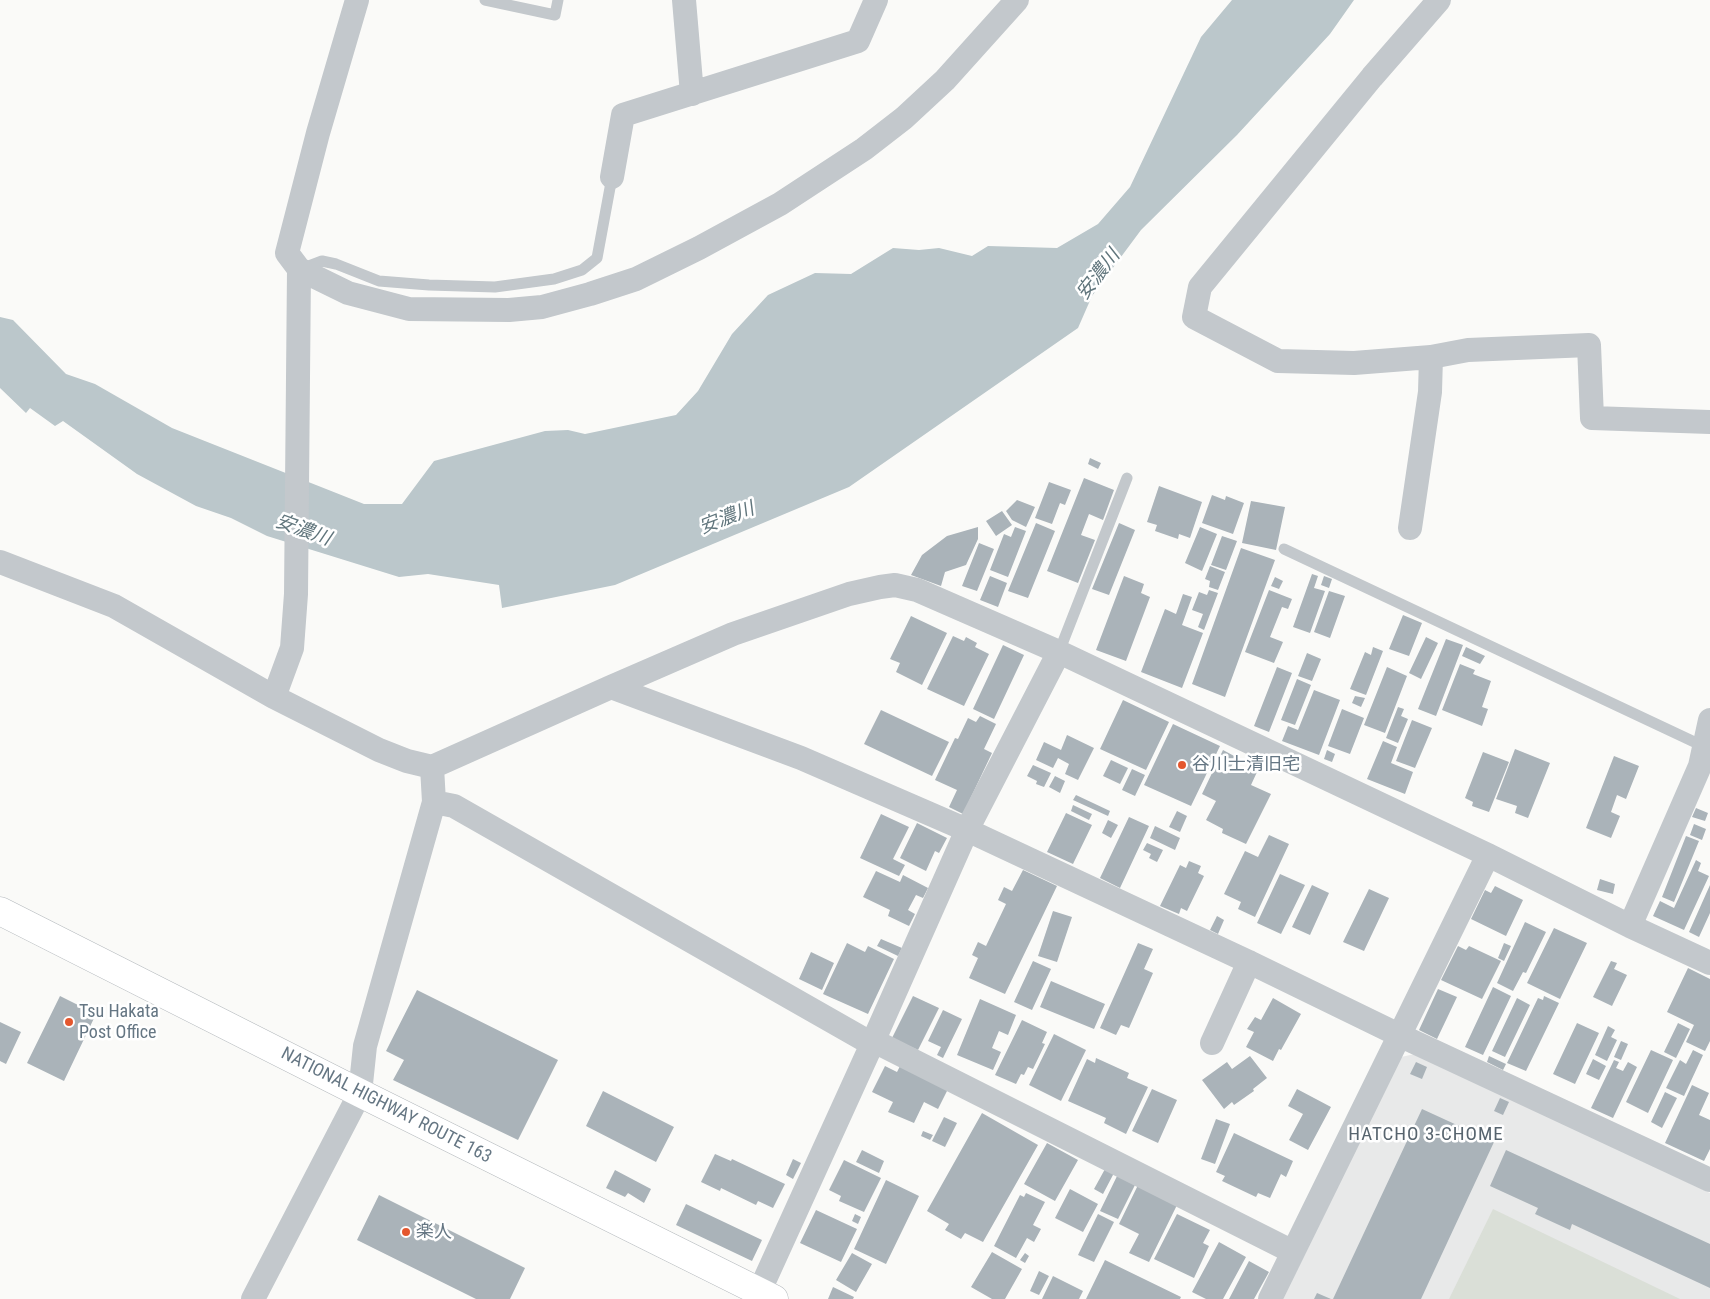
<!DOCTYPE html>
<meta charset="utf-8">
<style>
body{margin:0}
canvas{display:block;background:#fafaf8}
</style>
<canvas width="1710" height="1299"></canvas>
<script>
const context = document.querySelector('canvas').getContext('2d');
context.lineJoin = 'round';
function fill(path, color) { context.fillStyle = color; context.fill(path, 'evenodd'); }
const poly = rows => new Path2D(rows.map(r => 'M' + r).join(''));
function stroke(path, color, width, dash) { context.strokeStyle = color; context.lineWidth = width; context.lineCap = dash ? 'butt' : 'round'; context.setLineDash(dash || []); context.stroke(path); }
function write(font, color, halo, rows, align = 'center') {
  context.font = font + ' "Roboto Condensed","Noto Sans JP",sans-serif'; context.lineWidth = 5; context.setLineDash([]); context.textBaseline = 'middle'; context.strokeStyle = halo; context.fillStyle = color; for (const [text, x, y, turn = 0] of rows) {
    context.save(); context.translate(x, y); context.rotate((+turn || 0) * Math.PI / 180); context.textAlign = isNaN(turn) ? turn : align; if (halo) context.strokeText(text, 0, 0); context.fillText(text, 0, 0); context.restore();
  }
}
const built = poly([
 [1415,1054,1710,1193,1710,1299,1283,1299,1401,1057]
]);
const green = poly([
 [1493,1209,1680,1299,1449,1299]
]);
const water = poly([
 [1232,0,1354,0,1330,34,1237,135,1141,230,1092,296,1078,328,849,487,615,585,502,608,499,585,428,574,399,577,267,536,231,518,196,506,137,474,63,421,55,426,30,408,26,413,0,388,0,317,13,320,66,374,95,384,172,428,364,504,402,504,434,461,545,431,568,430,585,434,676,415,698,391,732,334,768,295,815,273,851,274,893,248,919,250,939,248,972,256,988,246,1057,248,1098,224,1130,187,1201,37]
]);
const building = poly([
 [1090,458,1101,463,1098,469,1088,464],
 [1084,478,1114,490,1103,520,1089,514,1081,535,1095,540,1078,583,1047,571],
 [1049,482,1071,490,1065,505,1060,503,1052,524,1035,518],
 [1159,486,1202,502,1190,538,1179,534,1178,539,1155,531,1157,525,1147,522],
 [1212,495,1225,500,1226,496,1244,503,1233,534,1202,523],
 [1017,500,1035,507,1026,527,1012,520,1006,511],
 [1251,501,1285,507,1276,550,1242,543],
 [1002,511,1012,525,996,536,986,521],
 [1036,523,1055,531,1028,598,1008,591],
 [1119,523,1135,530,1109,595,1092,589],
 [978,527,978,539,966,565,945,572,941,586,911,575,922,555,947,536],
 [1015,527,1026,531,1008,577,990,570,1004,534,1011,537],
 [1200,527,1217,534,1202,571,1185,563],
 [1222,536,1237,541,1226,570,1211,565],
 [979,543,994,549,977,591,962,586],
 [1241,548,1275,560,1225,697,1192,684],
 [1210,566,1225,572,1218,590,1209,587,1210,581,1205,579],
 [1312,574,1318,576,1314,588,1325,591,1310,633,1293,627],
 [990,576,1007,583,998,607,980,600],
 [1124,576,1144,584,1141,593,1150,597,1126,661,1096,650],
 [1324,576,1332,579,1329,588,1321,585],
 [1275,577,1283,581,1279,589,1271,586],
 [1209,590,1218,593,1204,630,1198,627,1203,614,1192,610,1199,592,1207,595],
 [1269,590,1292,599,1288,609,1282,607,1270,637,1283,642,1274,663,1245,652],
 [1329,591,1345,596,1330,638,1314,632],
 [1183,594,1192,597,1182,625,1203,633,1182,688,1141,672,1165,609,1176,614],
 [1403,615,1422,623,1409,656,1389,649],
 [911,616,947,633,922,685,896,672,900,663,890,659],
 [953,636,964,641,966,637,977,643,975,647,989,654,964,706,927,689],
 [1426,637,1438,643,1421,679,1409,673],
 [1446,639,1463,645,1436,716,1418,709],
 [1003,645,1024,655,994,719,973,709],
 [1373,647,1383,651,1366,695,1350,689,1365,652,1371,655],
 [1466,647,1485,656,1480,664,1462,656],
 [1307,653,1321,659,1312,681,1298,676],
 [1460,664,1475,670,1473,674,1491,681,1482,707,1488,709,1482,726,1442,710],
 [1277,667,1292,673,1269,732,1254,726],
 [1387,667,1407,676,1385,733,1364,725],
 [1297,679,1311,685,1295,725,1281,720],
 [1314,690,1340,700,1319,755,1282,741,1288,726,1298,730],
 [1355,696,1365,698,1361,707,1352,703],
 [1123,700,1169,722,1146,770,1100,749],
 [1398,707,1404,709,1401,716,1408,719,1398,743,1386,738],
 [1342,709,1364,718,1350,754,1328,746],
 [881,710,949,742,932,776,864,744],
 [980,716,996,724,984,749,992,753,963,814,949,807,957,790,935,780,955,738,958,739,968,718,976,722],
 [1412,720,1432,728,1415,768,1396,761],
 [1173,724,1220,746,1191,806,1144,785],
 [1067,735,1094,748,1078,780,1065,774,1069,764,1058,758,1053,768,1036,760,1044,742,1061,750],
 [1383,741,1397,747,1391,763,1413,772,1405,794,1367,779],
 [1515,749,1550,763,1528,818,1515,813,1517,806,1496,799],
 [1223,750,1236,757,1231,767,1244,773,1246,767,1257,772,1251,785,1271,794,1246,844,1222,833,1223,829,1206,820,1216,801,1202,794],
 [1327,750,1335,754,1332,762,1324,759],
 [1483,752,1509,762,1489,812,1472,806,1473,802,1465,798],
 [1614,756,1639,766,1626,799,1617,795,1611,812,1620,816,1611,838,1586,828],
 [1111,760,1128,768,1120,784,1103,776],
 [1033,765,1051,773,1044,787,1036,784,1037,781,1027,776],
 [1132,769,1145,775,1135,796,1122,790],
 [1055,776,1065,781,1060,793,1049,787],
 [1076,795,1110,811,1108,816,1073,800],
 [1073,805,1092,814,1089,820,1071,811],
 [1696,808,1708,813,1705,821,1692,817],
 [1177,811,1187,816,1180,832,1169,827],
 [1066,813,1092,825,1073,864,1047,852],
 [881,814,909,827,893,859,905,865,899,876,860,858],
 [1129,817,1149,826,1120,888,1100,878],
 [1108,820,1118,825,1111,838,1102,833],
 [917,823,947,838,939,853,935,851,926,871,900,858],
 [1694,824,1706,829,1702,840,1690,835],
 [1155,826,1180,838,1175,850,1150,838],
 [1269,835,1289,844,1255,917,1238,909,1241,902,1224,894,1245,851,1258,857],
 [1686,836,1699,841,1674,902,1662,897],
 [1147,843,1163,850,1157,862,1149,858,1151,854,1143,850],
 [1696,860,1701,863,1698,871,1709,876,1684,930,1653,916,1660,901,1674,908],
 [1189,861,1201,866,1198,873,1204,876,1187,911,1181,908,1179,914,1160,906,1180,865,1186,868],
 [1023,870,1057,886,1005,994,969,978,978,958,972,955,978,942,986,946,1006,904,998,900,1004,887,1012,891],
 [876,871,900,882,903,875,928,888,923,898,916,895,908,910,915,914,909,926,888,916,890,910,863,897],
 [1280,874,1305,885,1281,934,1257,923],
 [1600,879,1615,884,1613,894,1597,890],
 [1312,885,1329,893,1310,935,1292,927],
 [1710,885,1710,913,1699,937,1689,932],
 [1495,886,1523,900,1506,936,1471,919,1485,890,1491,893],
 [1369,889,1389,898,1364,951,1343,942],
 [1053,911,1072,917,1057,962,1038,956],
 [1217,916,1224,920,1218,934,1210,930],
 [1525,922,1546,932,1526,973,1523,972,1513,991,1497,983],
 [1554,928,1587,943,1560,999,1527,983],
 [881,939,902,948,898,956,877,946],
 [847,943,865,952,868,946,894,959,868,1014,823,994],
 [1138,943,1153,949,1144,969,1153,973,1129,1028,1121,1025,1116,1035,1100,1028],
 [1504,943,1511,946,1504,961,1498,958],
 [1458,946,1466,950,1469,946,1501,961,1482,999,1441,980],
 [811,952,834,963,822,990,799,979],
 [1033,961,1051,969,1032,1010,1014,1002],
 [1611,961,1617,963,1614,969,1627,975,1612,1006,1593,997],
 [1688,968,1710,979,1710,1041,1705,1051,1686,1042,1694,1025,1667,1012],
 [1051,981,1105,1004,1094,1029,1040,1007],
 [1493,987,1511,996,1483,1055,1465,1047],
 [1438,989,1457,997,1437,1039,1419,1030],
 [417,990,558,1060,518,1140,393,1080,404,1060,386,1051],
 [60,996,96,1014,64,1081,27,1063],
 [913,996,939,1008,918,1050,892,1038],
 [1544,996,1559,1003,1526,1071,1507,1063,1538,998,1543,1000],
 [1273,998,1301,1014,1281,1050,1279,1049,1273,1061,1246,1047,1254,1032,1247,1029,1255,1017,1261,1020],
 [1517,998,1530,1005,1505,1057,1492,1051],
 [980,999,1016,1015,1008,1035,999,1031,992,1048,1001,1052,993,1070,957,1055],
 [943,1010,962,1019,943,1058,937,1055,941,1047,928,1041],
 [1022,1020,1047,1032,1042,1043,1045,1044,1033,1069,1028,1067,1024,1075,1021,1074,1016,1084,995,1075],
 [0,1022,21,1032,6,1064,0,1061],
 [1577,1023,1599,1033,1575,1084,1553,1074],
 [1678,1023,1690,1029,1676,1058,1664,1052],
 [1608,1026,1615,1030,1611,1037,1617,1040,1607,1061,1595,1055],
 [1054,1034,1086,1050,1061,1101,1029,1085],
 [1621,1041,1628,1044,1621,1060,1614,1057],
 [1651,1050,1673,1060,1648,1113,1626,1102],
 [1693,1050,1703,1055,1684,1096,1666,1088,1680,1060,1686,1064],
 [1250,1056,1267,1078,1253,1089,1254,1091,1234,1105,1232,1102,1224,1109,1202,1080,1227,1062,1232,1069],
 [1489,1056,1506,1064,1503,1070,1487,1062],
 [1096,1058,1129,1073,1127,1078,1148,1087,1126,1134,1104,1123,1106,1118,1068,1101,1087,1059,1095,1063],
 [1593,1059,1606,1066,1599,1080,1586,1074],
 [1614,1060,1619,1062,1616,1068,1623,1071,1628,1062,1637,1067,1613,1118,1591,1108],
 [1416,1062,1427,1067,1422,1079,1410,1074],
 [885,1066,897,1072,900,1066,948,1089,938,1109,924,1102,914,1123,888,1112,893,1102,872,1092],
 [1692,1085,1709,1093,1699,1115,1710,1120,1710,1149,1704,1161,1665,1143],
 [1152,1089,1177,1100,1158,1143,1132,1131],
 [1297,1089,1331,1107,1308,1150,1289,1140,1303,1114,1288,1106],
 [603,1091,674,1127,656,1162,586,1126],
 [1665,1092,1677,1098,1662,1128,1651,1122],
 [1500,1098,1509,1102,1503,1115,1494,1111],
 [1422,1109,1494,1142,1421,1299,1333,1299],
 [982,1113,1038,1145,983,1242,965,1233,961,1239,945,1230,949,1224,927,1211],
 [944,1117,957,1123,945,1147,932,1141],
 [1216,1119,1230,1124,1215,1164,1201,1159],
 [923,1131,933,1135,930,1140,921,1136],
 [1234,1133,1293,1161,1286,1177,1281,1174,1270,1198,1258,1193,1256,1197,1222,1181,1225,1176,1216,1172],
 [1047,1143,1078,1160,1055,1201,1024,1184],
 [862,1150,884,1161,879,1173,856,1162],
 [1506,1150,1710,1244,1710,1288,1572,1224,1570,1230,1535,1214,1538,1208,1490,1186],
 [715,1154,731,1161,732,1159,785,1184,773,1208,758,1201,756,1205,721,1188,720,1191,701,1182],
 [793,1159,801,1163,793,1179,786,1175],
 [844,1160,881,1178,864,1212,839,1201,841,1196,829,1190],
 [1105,1169,1114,1173,1103,1194,1094,1189],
 [615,1170,651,1189,644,1203,628,1193,625,1197,606,1188],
 [1118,1174,1136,1183,1118,1219,1100,1211],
 [886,1180,919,1196,886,1264,854,1249],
 [1138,1185,1177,1205,1149,1262,1129,1253,1139,1234,1119,1224],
 [1070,1189,1098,1204,1083,1232,1055,1218],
 [1026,1193,1045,1202,1033,1225,1041,1229,1034,1242,1027,1238,1016,1258,994,1246,1020,1195,1024,1197],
 [379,1195,525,1268,510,1299,476,1299,357,1240],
 [686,1204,762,1240,752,1261,676,1225],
 [816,1210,857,1229,841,1262,800,1243],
 [855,1214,861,1217,858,1224,852,1221],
 [1098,1214,1114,1222,1094,1262,1078,1255],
 [1177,1214,1210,1230,1203,1243,1209,1246,1194,1278,1154,1259],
 [1219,1242,1246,1257,1223,1299,1206,1299,1192,1292],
 [992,1252,1022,1269,1005,1299,992,1299,971,1287],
 [852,1253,872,1264,856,1292,836,1280],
 [1025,1253,1029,1256,1025,1263,1020,1260],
 [1105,1260,1181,1297,1180,1299,1086,1299],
 [1249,1261,1269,1272,1254,1299,1229,1299],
 [1039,1271,1049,1276,1039,1295,1030,1291],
 [1053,1276,1083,1291,1079,1299,1042,1299],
 [833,1287,854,1297,853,1299,828,1299],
 [1317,1293,1331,1299,1314,1299]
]);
const service = poly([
 [485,0,555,15,558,0],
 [301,269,322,261,336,264,379,281,429,285,495,287,554,279,582,270,597,258,612,177],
 [1284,549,1705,747],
 [1059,652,1127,478]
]);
const minor = poly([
 [357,0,318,133,287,253,299,269,348,293,409,309,509,310,542,307,590,294,636,279,699,248,780,204,864,149,904,118,945,80,1017,0],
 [684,0,692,94],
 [1439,0,1372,77,1200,287,1194,317,1278,361,1354,363,1431,357,1468,350,1589,345,1592,418,1710,422],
 [612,177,623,115,858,41,876,0],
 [1410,528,1430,392,1431,357],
 [0,562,114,606,274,697,379,750,407,761,432,767,611,687,733,634,849,594,880,587,895,585,917,590,1059,652,1488,855,1630,926,1710,963],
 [611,687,801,758,967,830,1249,962,1399,1035,1710,1180],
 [274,697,292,648,296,594,299,269],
 [434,802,454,806,872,1044],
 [1630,926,1700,766,1710,720],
 [874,1041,1293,1252],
 [1212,1043,1249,962],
 [253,1299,360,1093,365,1046,434,802,432,767],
 [756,1299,872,1044,967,830,1059,652],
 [1270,1299,1488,855]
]);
const trunk = poly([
 [0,911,360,1093,774,1299]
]);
const markers = [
 [1182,765,5,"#e4572e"],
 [69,1022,5,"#e4572e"],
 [406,1232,5,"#e4572e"]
];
const poiNames = [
 ["谷川士清旧宅",1192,765],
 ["Tsu Hakata",79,1012],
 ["Post Office",79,1033],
 ["楽人",416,1232]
];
const streetNames = [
 ["NATIONAL HIGHWAY ROUTE 163",386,1106,27]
];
const waterNames = [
 ["安濃川",1099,275,-52],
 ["安濃川",727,519,-21],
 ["安濃川",303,531,20]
];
const neighbourhoodNames = [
 ["HATCHO 3-CHOME",1426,1135]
];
fill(built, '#e8e9e9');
fill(green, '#dadfd7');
fill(water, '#bbc7cb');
fill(building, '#aab3b9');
stroke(trunk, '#b4b9bd', 29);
stroke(service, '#c3c8cc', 11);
stroke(minor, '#c3c8cc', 24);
stroke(trunk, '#fff', 28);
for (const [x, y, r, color] of markers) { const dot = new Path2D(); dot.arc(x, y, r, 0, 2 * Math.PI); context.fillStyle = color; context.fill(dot); stroke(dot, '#fff', 2); }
write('18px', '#657683', '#fff', poiNames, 'left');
write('18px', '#657683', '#fff', streetNames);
write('italic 19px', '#60757c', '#fff', waterNames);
context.letterSpacing = '1px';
write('19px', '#57646e', '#fff', neighbourhoodNames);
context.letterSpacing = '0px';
</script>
